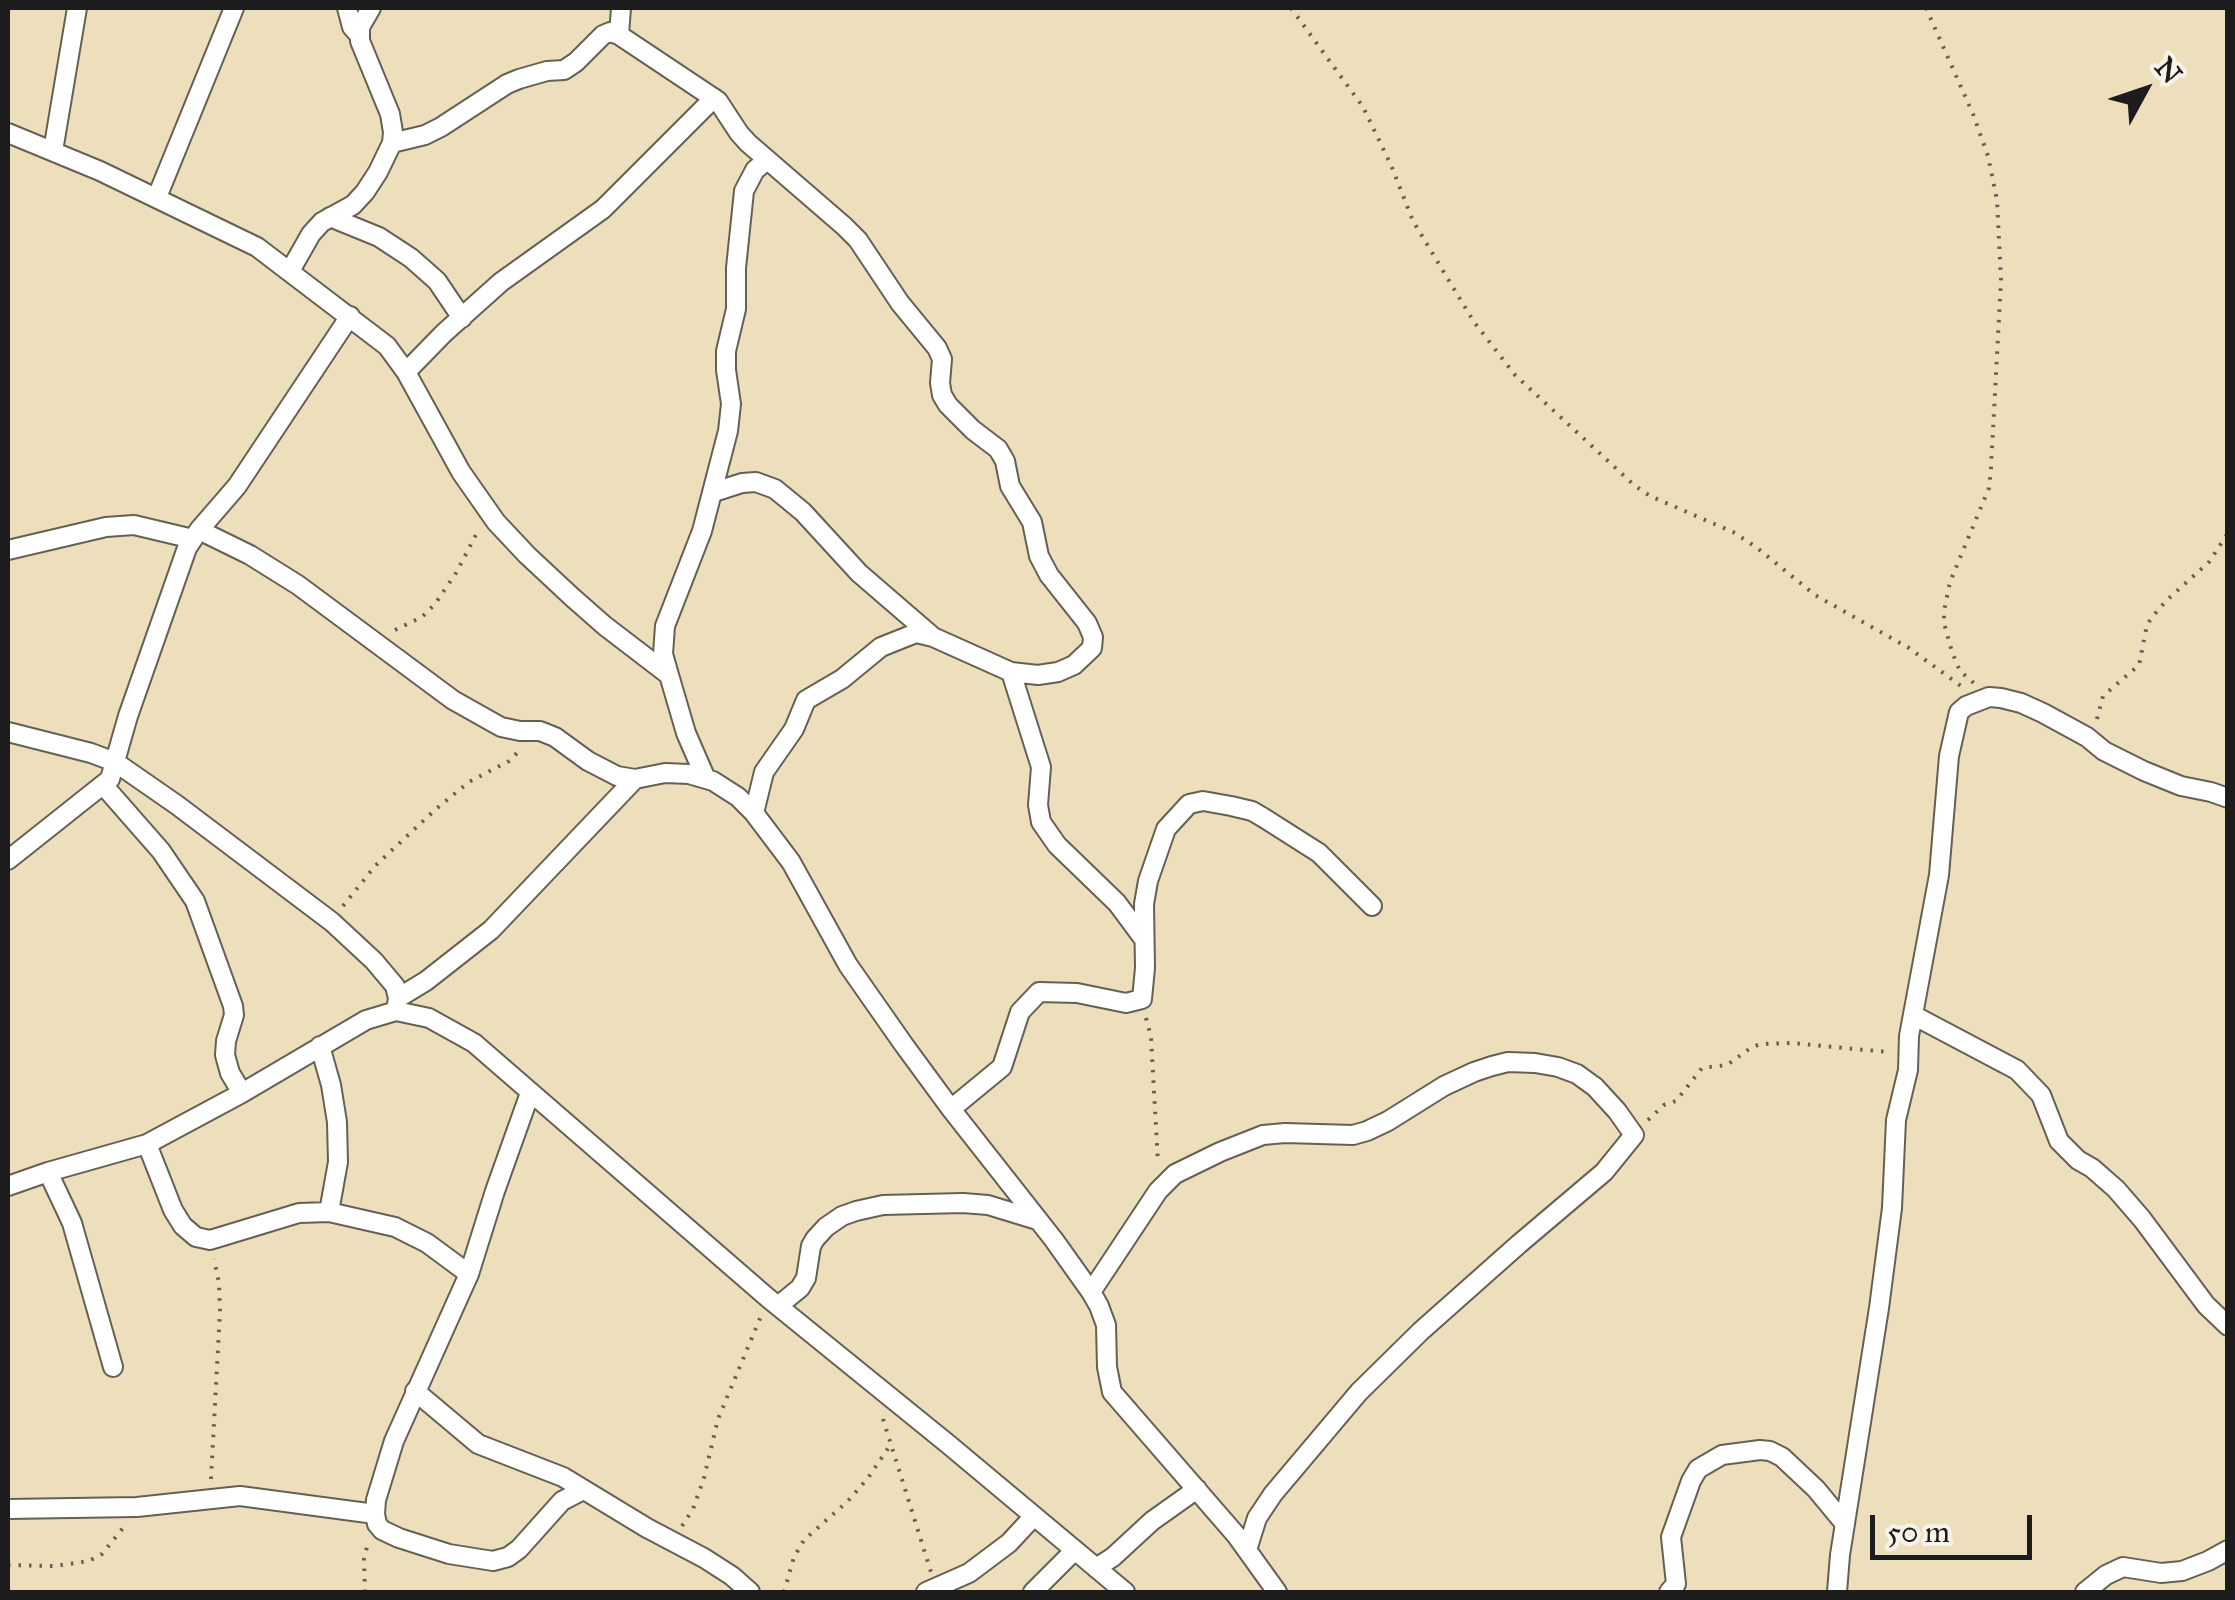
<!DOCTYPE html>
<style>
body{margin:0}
#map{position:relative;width:2235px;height:1600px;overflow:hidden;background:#eddfbc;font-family:"IM FELL Great Primer",serif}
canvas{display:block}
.frame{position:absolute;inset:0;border:10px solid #1c1c1c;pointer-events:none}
.north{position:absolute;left:2095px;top:40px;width:100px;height:100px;-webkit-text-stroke:8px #f7f3e8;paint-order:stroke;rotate:50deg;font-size:28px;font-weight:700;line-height:40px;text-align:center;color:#1c1c1c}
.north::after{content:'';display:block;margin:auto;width:35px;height:45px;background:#1c1c1c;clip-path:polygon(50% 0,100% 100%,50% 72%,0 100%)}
.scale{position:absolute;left:1870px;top:1515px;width:162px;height:45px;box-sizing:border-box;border:5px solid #1c1c1c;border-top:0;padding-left:12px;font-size:30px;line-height:35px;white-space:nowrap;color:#1c1c1c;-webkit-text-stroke:8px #f7f3e8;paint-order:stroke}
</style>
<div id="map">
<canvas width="2235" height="1600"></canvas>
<div class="frame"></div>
<div class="north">N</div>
<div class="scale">50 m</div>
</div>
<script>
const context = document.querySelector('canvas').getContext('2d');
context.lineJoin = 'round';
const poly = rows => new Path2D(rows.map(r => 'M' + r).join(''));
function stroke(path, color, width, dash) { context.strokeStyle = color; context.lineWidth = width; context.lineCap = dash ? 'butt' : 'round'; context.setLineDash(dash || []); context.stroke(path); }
const path = poly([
 [1291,8,1363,107,1391,165,1413,221,1474,322,1515,375,1634,485,1650,496,1733,532,1756,547,1815,595,1909,648,1961,686],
 [1926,8,1973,114,1988,156,1997,200,2001,280,1991,468,1989,488,1950,582,1944,611,1944,623,1952,652,1960,671,1975,684],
 [395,630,422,617,435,604,456,573,479,529],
 [2097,719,2103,696,2139,665,2147,625,2152,617,2167,600,2209,562,2228,533],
 [343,906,375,866,436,809,469,782,509,761,518,752],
 [1146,1018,1151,1037,1158,1163],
 [1648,1120,1664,1105,1676,1101,1702,1068,1727,1065,1752,1047,1761,1044,1791,1043,1888,1052],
 [883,1419,931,1572],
 [211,1479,220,1311,219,1283,214,1259],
 [682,1526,693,1509,704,1478,718,1419,761,1316],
 [8,1565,55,1566,89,1561,102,1554,123,1528],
 [365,1592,364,1559,368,1543],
 [784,1592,794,1557,804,1540,848,1501,868,1478,891,1444]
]);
const minor = poly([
 [347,8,352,27,360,36],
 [619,35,621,8],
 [8,133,100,171,257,247,387,346,406,372,461,472,496,522,527,555,572,597,605,626,669,675],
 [392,143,425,135,441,127,507,84,519,79,547,71,564,70,576,62,603,35,610,32,619,35,718,101,739,133,748,143,844,226,858,240,900,303,937,348,942,359,940,383,942,395,948,405,973,430,998,449,1005,461,1010,486,1032,522,1039,556,1049,575,1087,623,1093,637,1092,648,1074,665,1058,672,1038,675,1011,672,933,637,916,633,881,647,842,679,806,700,794,729,764,772,754,813],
 [53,151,77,8],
 [157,197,234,8],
 [330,217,379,237,411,258,437,281,462,318],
 [290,271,311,234,322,222,353,205,365,192,378,172,392,143,393,132,390,114,360,41,360,27,371,8],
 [406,372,444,333,501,282,603,209,714,98],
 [714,492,742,483,756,482,775,489,803,512,859,573,932,636],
 [199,530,250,555,298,585,453,700,501,727,520,731,540,731,555,737,588,761,617,776,635,779,665,773,689,774,713,781,738,797,754,813,791,862,848,965,904,1045,951,1109,1054,1240,1091,1292,1099,1306,1106,1325,1107,1367,1112,1392,1236,1535,1277,1592],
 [8,550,106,527,134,525,193,539],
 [1011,672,1041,767,1038,805,1041,822,1057,845,1117,903,1143,938],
 [8,732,91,753,115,762,177,805,332,922,374,961,395,986,398,998,396,1011],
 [706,779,686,733,669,675,663,654,665,626,702,531,728,431,731,404,726,370,726,351,736,309,736,268,744,191,755,170,767,160],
 [104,786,161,851,195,901,233,1006,234,1015,226,1041,225,1055,230,1073,242,1093],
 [8,860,110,779,128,716,187,548,199,530,237,486,350,316],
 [398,998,426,981,491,930,635,779],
 [1913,1015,2017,1070,2041,1095,2059,1141,2078,1160,2092,1168,2116,1189,2142,1219,2206,1305,2228,1326],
 [320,1046,331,1085,337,1122,338,1162,329,1212],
 [530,1093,495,1191,469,1274,394,1441,376,1500,375,1514,377,1524,382,1530,399,1538,449,1554,493,1561,508,1557,519,1549,562,1501,583,1490],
 [951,1109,1002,1067,1020,1012,1039,992,1077,993,1126,1003,1142,999,1145,968,1144,904,1148,881,1166,829,1189,804,1203,801,1231,806,1252,811,1264,818,1319,853,1372,906],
 [147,1144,173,1210,183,1226,196,1237,210,1240,299,1213,329,1212,395,1227,427,1243,469,1274],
 [48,1172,72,1223,113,1367],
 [8,1186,48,1172,147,1144,242,1093,366,1020,396,1011,429,1018,474,1043,768,1298,948,1444,1125,1592],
 [1091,1292,1158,1191,1175,1174,1220,1152,1263,1135,1285,1133,1353,1135,1367,1131,1388,1121,1444,1086,1474,1072,1492,1066,1508,1062,1535,1063,1558,1067,1577,1074,1595,1087,1617,1111,1634,1135,1604,1172,1519,1244,1421,1331,1359,1392,1273,1494,1257,1518,1247,1550],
 [778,1306,800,1288,806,1278,811,1246,815,1239,826,1227,842,1216,856,1211,883,1205,963,1203,988,1205,1037,1220],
 [415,1391,478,1444,563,1477,647,1528,704,1558,732,1576,750,1592],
 [8,1509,137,1507,240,1496,375,1514],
 [1096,1568,1113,1557,1152,1521,1197,1489],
 [926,1592,969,1573,1009,1543,1034,1516],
 [1033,1592,1075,1550],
 [1669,1592,1676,1584,1671,1537,1691,1481,1698,1469,1722,1455,1760,1450,1770,1451,1782,1457,1816,1489,1845,1524],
 [1837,1592,1840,1555,1879,1308,1892,1208,1896,1120,1908,1070,1909,1036,1939,875,1949,756,1959,712,1966,706,1989,697,2001,698,2021,703,2043,713,2087,737,2104,751,2144,771,2181,786,2211,792,2228,798],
 [2085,1592,2106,1575,2123,1567,2161,1573,2182,1571,2208,1561,2228,1550]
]);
stroke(minor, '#656054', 22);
stroke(path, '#656054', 4, [2.5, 8]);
stroke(minor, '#fff', 18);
</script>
